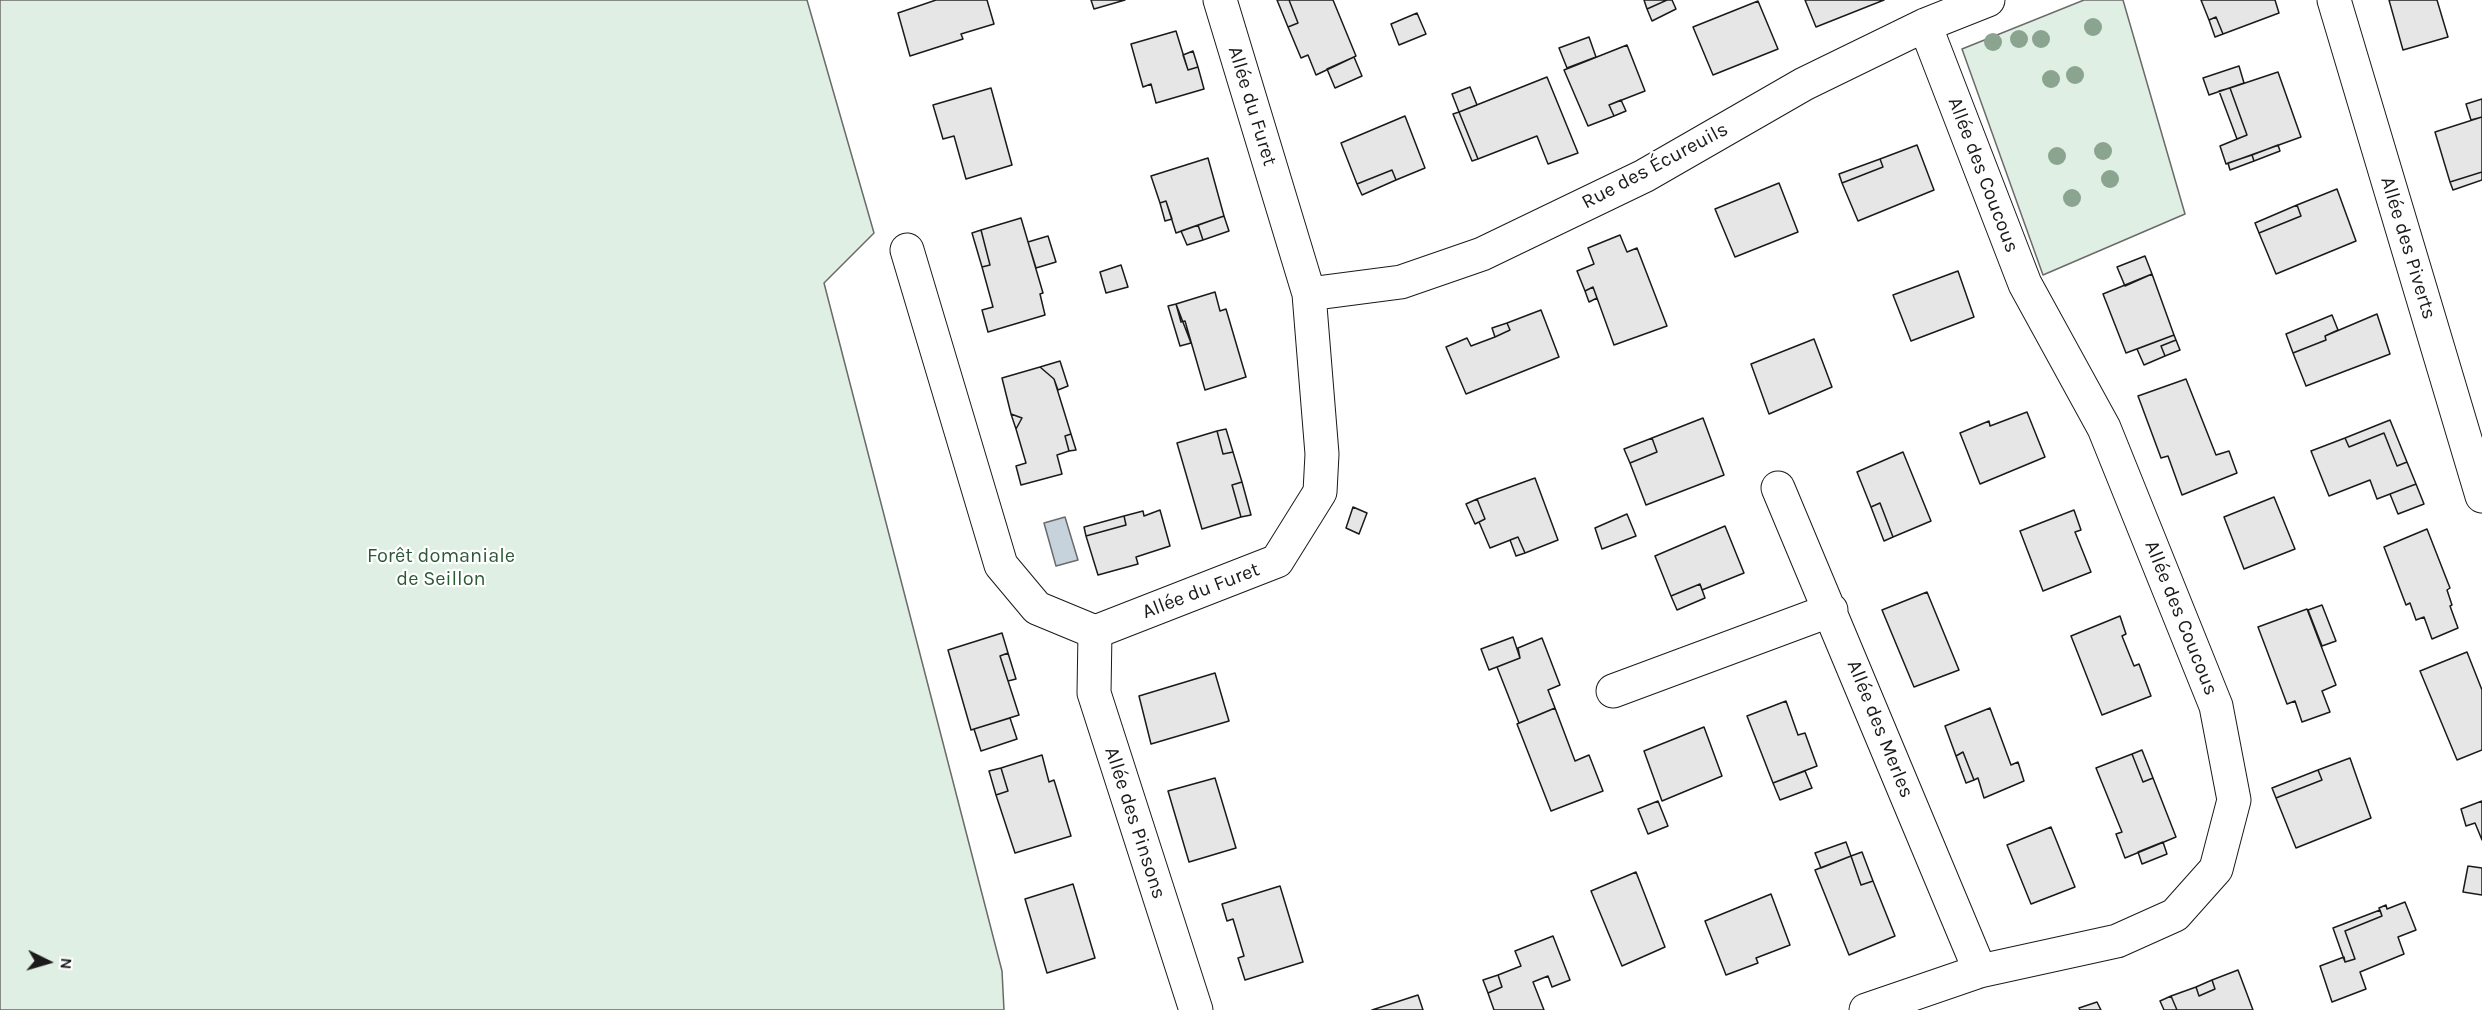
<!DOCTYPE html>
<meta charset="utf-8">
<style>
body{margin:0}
#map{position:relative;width:2482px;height:1010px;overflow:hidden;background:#fff;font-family:Karla,sans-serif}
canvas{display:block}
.north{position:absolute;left:18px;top:932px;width:60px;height:60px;-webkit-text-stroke:4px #fff;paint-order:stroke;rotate:95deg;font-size:16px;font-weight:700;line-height:24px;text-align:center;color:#1a1a1a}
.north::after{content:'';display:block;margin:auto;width:21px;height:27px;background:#1a1a1a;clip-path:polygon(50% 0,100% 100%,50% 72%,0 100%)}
</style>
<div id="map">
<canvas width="2482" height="1010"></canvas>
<div class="north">N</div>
</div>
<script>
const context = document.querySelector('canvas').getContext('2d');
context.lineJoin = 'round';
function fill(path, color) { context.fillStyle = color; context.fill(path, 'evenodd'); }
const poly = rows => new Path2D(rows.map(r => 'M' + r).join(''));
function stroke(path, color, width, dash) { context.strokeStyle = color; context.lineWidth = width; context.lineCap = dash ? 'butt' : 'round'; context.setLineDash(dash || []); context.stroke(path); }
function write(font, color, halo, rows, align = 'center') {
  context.font = font + ' Karla,sans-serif'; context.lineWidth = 4.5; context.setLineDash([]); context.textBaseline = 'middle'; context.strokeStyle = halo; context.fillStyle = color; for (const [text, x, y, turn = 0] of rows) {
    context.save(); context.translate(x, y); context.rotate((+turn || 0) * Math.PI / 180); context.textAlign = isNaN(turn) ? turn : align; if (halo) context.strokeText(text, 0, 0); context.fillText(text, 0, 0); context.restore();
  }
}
const green = poly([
 [0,0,807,0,874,233,824,283,1002,971,1004,1010,0,1010,0,0],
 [2084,0,2123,0,2185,214,2043,275,1962,49,2084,0]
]);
const water = poly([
 [1065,517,1078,560,1056,566,1044,523,1065,517]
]);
const building = poly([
 [936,0,987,0,994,24,961,34,963,39,910,56,898,13,936,0],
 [1091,0,1125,0,1094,9,1091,0],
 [1277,0,1289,0,1298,23,1288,27,1277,0],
 [1289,0,1333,0,1356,56,1316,75,1308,55,1301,58,1288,27,1298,23,1289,0],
 [1644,0,1667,0,1647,9,1644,0],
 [1667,0,1672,0,1676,9,1652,21,1647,9,1667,0],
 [1805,0,1884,0,1816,27,1805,0],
 [2201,0,2275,0,2279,13,2223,34,2216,17,2209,20,2201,0],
 [2389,0,2437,0,2448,37,2403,50,2389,0],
 [1758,1,1778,49,1713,75,1693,27,1758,1],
 [1417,13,1426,34,1399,45,1391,24,1417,13],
 [2216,17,2223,34,2215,37,2209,20,2216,17],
 [1176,31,1188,70,1198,67,1204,89,1156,103,1151,84,1143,87,1131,44,1176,31],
 [1589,37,1596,57,1567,68,1559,48,1589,37],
 [1627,45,1645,91,1609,105,1614,116,1588,126,1564,70,1627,45],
 [1193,51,1198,67,1188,70,1183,55,1193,51],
 [1354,57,1362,76,1335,88,1327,69,1354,57],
 [2239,66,2244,83,2209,95,2203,78,2239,66],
 [2278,72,2301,137,2226,164,2220,146,2247,135,2230,88,2278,72],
 [1547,77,1578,153,1548,164,1537,136,1478,159,1459,112,1547,77],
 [1470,87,1477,105,1459,112,1452,94,1470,87],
 [991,88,1012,165,966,179,954,136,943,139,933,105,991,88],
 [2230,88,2247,135,2237,139,2219,91,2230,88],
 [2482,99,2482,117,2471,120,2466,104,2482,99],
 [1621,100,1626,111,1614,116,1609,105,1621,100],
 [1459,112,1478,159,1472,161,1453,114,1459,112],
 [1405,116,1425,168,1396,180,1392,170,1357,184,1341,143,1405,116],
 [2482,117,2482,172,2450,182,2435,132,2482,117],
 [1917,145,1934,190,1858,221,1842,183,1883,167,1880,159,1917,145],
 [2278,145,2280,151,2254,161,2252,155,2278,145],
 [2252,155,2254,161,2230,170,2228,163,2252,155],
 [1208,158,1224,216,1176,233,1166,201,1160,203,1151,176,1208,158],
 [1880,159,1883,167,1842,183,1839,174,1880,159],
 [1392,170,1396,180,1362,195,1357,184,1392,170],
 [2482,172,2482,180,2453,190,2450,182,2482,172],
 [1779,183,1798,232,1735,257,1715,209,1779,183],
 [2337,189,2356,241,2276,274,2259,233,2301,216,2297,205,2337,189],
 [1166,201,1172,219,1165,221,1160,203,1166,201],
 [2297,205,2301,216,2259,233,2255,223,2297,205],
 [1224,216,1229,231,1203,240,1198,225,1224,216],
 [1021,218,1043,293,1040,294,1045,315,988,332,982,310,993,307,982,267,990,265,981,230,1021,218],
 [1198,225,1203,240,1187,245,1181,231,1198,225],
 [981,230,990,265,982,267,972,233,981,230],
 [1620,235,1627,252,1637,248,1667,326,1614,345,1593,287,1585,291,1577,271,1594,264,1588,248,1620,235],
 [1048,236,1056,262,1036,268,1028,242,1048,236],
 [2145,256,2152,274,2125,286,2117,267,2145,256],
 [1121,265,1128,287,1106,293,1100,272,1121,265],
 [1958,271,1974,317,1911,341,1893,295,1958,271],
 [2152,274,2174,335,2126,353,2103,294,2152,274],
 [1593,287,1597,298,1589,302,1585,291,1593,287],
 [1215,292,1220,311,1226,309,1246,377,1205,390,1185,321,1181,322,1176,304,1215,292],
 [1176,304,1191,343,1180,346,1168,306,1176,304],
 [1541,310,1559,357,1466,394,1446,347,1467,338,1471,346,1495,337,1510,330,1507,323,1541,310],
 [2377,314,2390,354,2306,386,2293,353,2326,340,2325,336,2377,314],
 [2332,315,2338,330,2325,336,2326,340,2293,353,2286,334,2332,315],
 [1507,323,1510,330,1495,337,1492,328,1507,323],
 [2174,335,2176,340,2161,346,2165,356,2144,365,2137,349,2174,335],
 [1814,339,1832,387,1769,414,1751,364,1814,339],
 [2176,340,2180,350,2165,356,2161,346,2176,340],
 [1060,361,1068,386,1058,390,1054,379,1040,367,1060,361],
 [1040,367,1054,379,1071,434,1065,436,1069,451,1057,455,1062,474,1021,485,1016,466,1026,463,1016,429,1022,418,1011,414,1002,378,1040,367],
 [2186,379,2216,455,2229,451,2237,473,2182,495,2168,456,2161,458,2138,396,2186,379],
 [2027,412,2045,457,1980,484,1960,433,1989,421,1990,426,2027,412],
 [1011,414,1022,418,1016,429,1011,414],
 [1703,418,1724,475,1646,505,1630,463,1657,452,1652,438,1703,418],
 [2390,420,2407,462,2397,466,2384,433,2349,447,2345,438,2390,420],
 [1226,429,1233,452,1223,454,1217,431,1226,429],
 [1217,431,1223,454,1233,452,1242,482,1232,485,1241,517,1202,529,1177,443,1217,431],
 [2384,433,2397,466,2407,462,2416,484,2377,499,2370,480,2329,496,2311,451,2345,438,2349,447,2384,433],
 [1071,434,1076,450,1069,451,1065,436,1071,434],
 [1652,438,1657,452,1630,463,1624,449,1652,438],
 [1903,452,1931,521,1893,537,1880,503,1871,507,1857,472,1903,452],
 [1535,478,1558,540,1525,553,1518,537,1490,548,1479,522,1485,519,1477,499,1535,478],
 [1242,482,1251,515,1241,517,1232,485,1242,482],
 [2416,484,2424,504,2398,514,2390,494,2416,484],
 [2274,497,2295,549,2244,569,2224,517,2274,497],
 [1477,499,1485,519,1475,524,1466,504,1477,499],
 [1880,503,1893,537,1884,541,1871,507,1880,503],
 [1353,507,1367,513,1359,534,1346,528,1353,507],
 [1160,510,1170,546,1136,557,1138,564,1098,575,1086,536,1126,525,1124,516,1143,511,1144,516,1160,510],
 [2074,510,2081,530,2075,532,2091,572,2043,591,2020,531,2074,510],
 [1627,514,1636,536,1602,549,1595,528,1627,514],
 [1124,516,1126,525,1086,536,1084,527,1124,516],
 [1725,526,1744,573,1702,590,1700,584,1671,596,1655,556,1725,526],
 [2427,529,2450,588,2447,590,2452,605,2450,606,2458,628,2432,639,2424,617,2416,620,2410,603,2406,605,2384,547,2427,529],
 [1518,537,1525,553,1516,556,1510,540,1518,537],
 [1700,584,1705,598,1677,610,1671,596,1700,584],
 [1927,592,1959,670,1914,687,1882,610,1927,592],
 [2322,605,2336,641,2322,646,2308,610,2322,605],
 [2307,609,2336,685,2322,691,2330,712,2302,722,2295,701,2287,704,2258,627,2307,609],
 [2120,616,2126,634,2122,636,2134,666,2139,664,2151,696,2102,715,2071,636,2120,616],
 [1002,633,1008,653,1000,656,1019,715,971,730,948,650,1002,633],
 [1513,637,1520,658,1489,670,1481,649,1513,637],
 [1542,638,1560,685,1548,690,1555,708,1519,723,1497,667,1520,658,1518,648,1542,638],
 [2467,652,2482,690,2482,750,2457,760,2420,671,2467,652],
 [1008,653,1016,679,1008,681,1000,656,1008,653],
 [1215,673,1229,721,1151,744,1139,696,1215,673],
 [1786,701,1798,735,1805,733,1817,766,1773,783,1747,716,1786,701],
 [1555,708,1575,761,1589,755,1603,791,1551,811,1517,724,1555,708],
 [1990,708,2011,765,2018,762,2024,781,1984,798,1978,778,1974,780,1963,752,1956,756,1945,726,1990,708],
 [1010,718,1017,739,981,751,974,729,1010,718],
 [1704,727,1722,776,1662,801,1644,751,1704,727],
 [2142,750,2153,778,2143,782,2132,754,2142,750],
 [1963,752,1974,780,1966,783,1956,756,1963,752],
 [2132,754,2143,782,2153,778,2176,837,2125,858,2116,834,2122,832,2096,768,2132,754],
 [1042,755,1049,782,1054,780,1071,836,1015,853,996,795,1008,791,1001,768,1042,755],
 [2350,758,2371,818,2296,848,2276,798,2322,780,2318,770,2350,758],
 [1001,768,1008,791,996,795,989,771,1001,768],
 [2318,770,2322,780,2276,798,2272,788,2318,770],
 [1805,771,1812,788,1780,800,1773,783,1805,771],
 [1215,778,1236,848,1189,862,1168,791,1215,778],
 [1658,801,1668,826,1648,834,1638,809,1658,801],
 [2482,801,2482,840,2475,823,2466,826,2461,809,2482,801],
 [2051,827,2075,887,2031,904,2007,845,2051,827],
 [1846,842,1851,856,1821,868,1815,853,1846,842],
 [2163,842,2167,854,2142,864,2138,852,2163,842],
 [1862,852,1873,881,1861,885,1851,856,1862,852],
 [1851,856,1861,885,1873,881,1895,936,1849,955,1815,870,1851,856],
 [2468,866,2482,868,2482,895,2463,892,2468,866],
 [1636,872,1665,947,1622,966,1591,891,1636,872],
 [1073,884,1095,958,1047,973,1025,899,1073,884],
 [1280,886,1303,962,1245,980,1238,958,1244,956,1233,919,1227,921,1222,904,1280,886],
 [1771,894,1790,945,1756,958,1758,963,1726,975,1705,921,1771,894],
 [2405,902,2416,930,2398,937,2404,954,2360,972,2366,989,2332,1002,2320,966,2344,957,2345,962,2355,959,2345,931,2382,916,2379,908,2386,905,2387,909,2405,902],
 [2380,910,2382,916,2345,931,2355,959,2345,962,2333,928,2380,910],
 [1553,936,1570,980,1552,987,1548,976,1533,982,1544,1010,1494,1010,1488,993,1502,987,1498,975,1521,966,1515,951,1553,936],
 [2238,970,2253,1010,2177,1010,2171,996,2196,987,2199,996,2215,989,2212,980,2238,970],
 [1498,975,1502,987,1488,993,1483,980,1498,975],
 [2212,980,2215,989,2199,996,2196,987,2212,980],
 [1418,995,1423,1010,1372,1010,1418,995],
 [2171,996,2177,1010,2164,1010,2160,1001,2171,996],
 [2097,1002,2101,1010,2080,1010,2079,1008,2097,1002]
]);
const minor = poly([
 [2334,0,2482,496],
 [907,250,1001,565,1037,608,1095,632,1277,561,1320,492,1322,454,1309,294,1220,0],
 [1309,294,1401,282,1482,254,1644,176,1804,84,1925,25,1988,0],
 [1778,488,1980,971],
 [1095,632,1094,693,1196,1010],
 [1613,691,1831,610],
 [1866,1010,1980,971,2117,941,2175,915,2216,869,2234,800,2216,706,2104,428,2025,284,1925,25]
]);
const trees = [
 [2093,27],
 [2019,39],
 [2041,39],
 [1993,42],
 [2075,75],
 [2051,79],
 [2103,151],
 [2057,156],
 [2110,179],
 [2072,198]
];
const streetNames = [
 ["Allée du Furet",1252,106,73],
 ["Rue des Écureuils",1655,166,-28],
 ["Allée des Coucous",1983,175,69],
 ["Allée des Piverts",2408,248,73],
 ["Allée du Furet",1201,591,-21],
 ["Allée des Coucous",2181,618,68],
 ["Allée des Merles",1880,729,68],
 ["Allée des Pinsons",1135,823,72]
];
const parkNames = [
 ["Forêt domaniale",441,556],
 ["de Seillon",441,579]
];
fill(green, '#e0efe3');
stroke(green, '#6a6a6a', 1.5);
fill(water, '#c6d2dc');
stroke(water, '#6a6a6a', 1.5);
fill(building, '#e6e6e6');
stroke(building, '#1a1a1a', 1.5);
stroke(minor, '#1a1a1a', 35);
stroke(minor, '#fff', 33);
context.fillStyle = '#8aa48f';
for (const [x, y] of trees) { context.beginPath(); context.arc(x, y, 9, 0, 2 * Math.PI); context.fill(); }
write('20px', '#1a1a1a', '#fff', streetNames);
write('20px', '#2b5a34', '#fff', parkNames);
</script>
